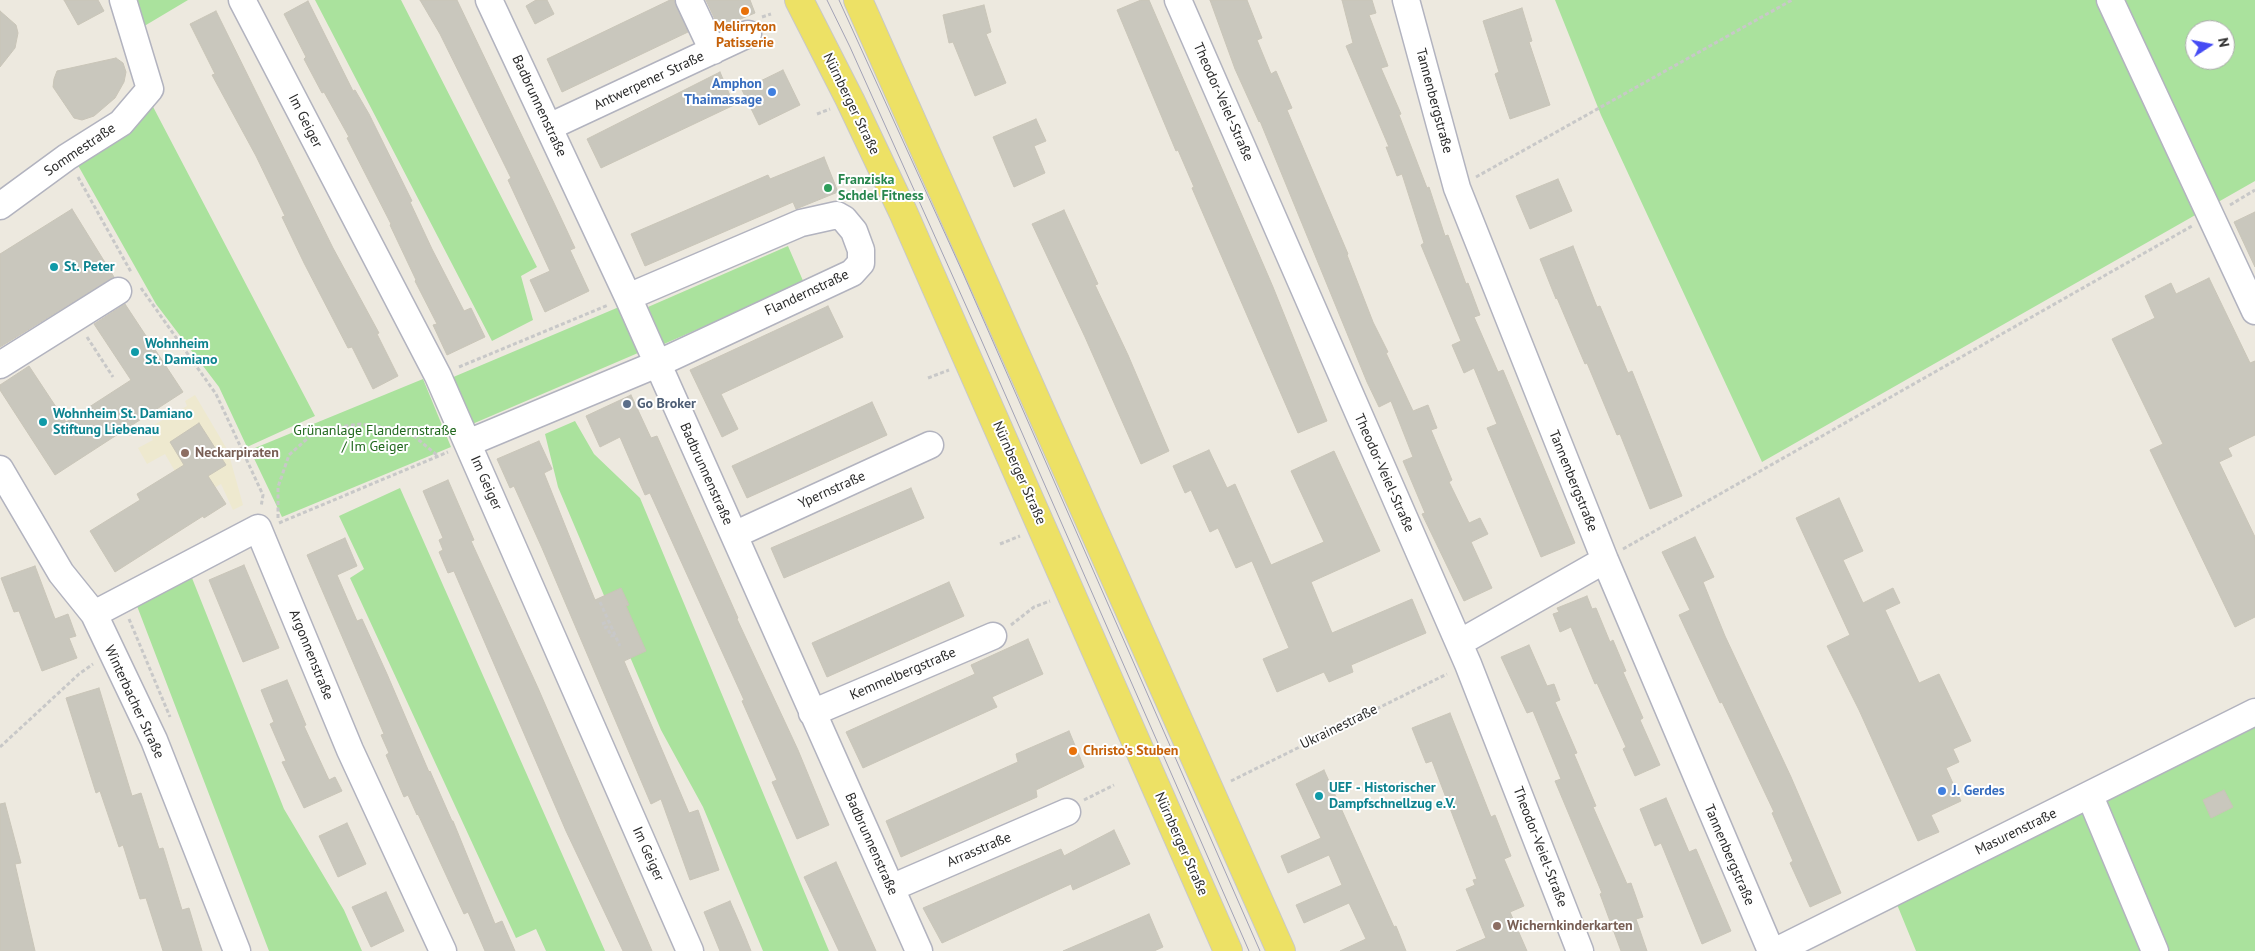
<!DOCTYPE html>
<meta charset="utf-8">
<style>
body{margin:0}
#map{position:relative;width:2255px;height:951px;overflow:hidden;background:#ede9df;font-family:"PT Sans",sans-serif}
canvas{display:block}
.north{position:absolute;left:2185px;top:20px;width:50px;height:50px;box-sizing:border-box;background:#fff;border:1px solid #ababab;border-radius:50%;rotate:79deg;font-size:14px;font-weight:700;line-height:20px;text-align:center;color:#2c2c2c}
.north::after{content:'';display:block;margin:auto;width:18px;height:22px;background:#454bf4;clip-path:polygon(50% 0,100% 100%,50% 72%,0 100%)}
</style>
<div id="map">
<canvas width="2255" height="951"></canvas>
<div class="north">N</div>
</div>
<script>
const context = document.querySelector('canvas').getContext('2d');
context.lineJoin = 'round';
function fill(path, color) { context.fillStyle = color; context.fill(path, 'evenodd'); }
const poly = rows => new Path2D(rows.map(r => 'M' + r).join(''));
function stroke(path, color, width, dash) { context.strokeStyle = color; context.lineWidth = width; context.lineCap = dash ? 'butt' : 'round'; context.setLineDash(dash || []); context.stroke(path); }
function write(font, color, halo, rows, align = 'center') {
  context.font = font + ' "PT Sans",sans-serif'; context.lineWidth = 4; context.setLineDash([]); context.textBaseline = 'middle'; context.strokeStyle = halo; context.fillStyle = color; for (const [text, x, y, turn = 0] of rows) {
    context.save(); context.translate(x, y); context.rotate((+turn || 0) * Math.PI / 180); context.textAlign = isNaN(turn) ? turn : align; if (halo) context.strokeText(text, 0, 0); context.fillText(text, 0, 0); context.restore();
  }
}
const education = poly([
 [195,395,228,451,243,505,233,510,221,484,192,501,165,454,147,464,138,448,153,440,147,429,187,406,185,401]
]);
const green = poly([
 [133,0,188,0,141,28],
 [315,0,401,0,537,267,521,276,533,320,492,341],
 [1555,0,2255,0,2255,181,1762,462,1601,115],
 [2195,30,2225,30,2225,60,2195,60],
 [150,101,315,416,247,447,219,387,156,304,75,160],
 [788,246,804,283,664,344,648,307],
 [619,307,638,353,470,425,451,378],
 [423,379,451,447,282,517,250,450],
 [575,421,594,454,640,498,829,951,763,951,703,807,661,730,558,487,545,434],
 [400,488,605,951,546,951,536,929,516,938,350,578,364,569,339,516],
 [192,578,284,809,344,910,362,951,269,951,137,606],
 [2255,726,2255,951,1916,951,1896,902]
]);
const building = poly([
 [64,0,98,0,104,11,78,25,64,0],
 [420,0,457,0,554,203,575,248,570,250,589,291,545,312,530,280,550,271,508,180,511,178,440,34,420,0],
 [536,0,547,0,554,14,535,24,526,6,536,0],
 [670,0,674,0,688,32,562,92,547,59,670,0],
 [706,0,750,0,755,13,719,28,706,0],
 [1141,0,1149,0,1273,287,1327,421,1298,433,1192,188,1194,187,1178,150,1176,151,1117,10,1141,0],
 [1210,0,1247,0,1262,38,1257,40,1271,74,1276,71,1292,108,1287,110,1348,254,1347,255,1373,322,1388,352,1386,353,1413,411,1428,405,1437,428,1431,430,1452,480,1449,482,1469,523,1480,518,1488,534,1471,542,1492,588,1464,601,1422,514,1425,513,1403,461,1413,457,1391,401,1379,407,1367,382,1260,121,1259,122,1235,69,1210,0],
 [1342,0,1372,0,1376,13,1369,15,1388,66,1381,68,1401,114,1399,115,1427,188,1429,187,1445,236,1448,235,1466,284,1468,283,1480,315,1474,317,1498,372,1503,370,1575,543,1541,557,1487,428,1497,424,1474,368,1464,373,1452,345,1461,341,1421,245,1424,243,1402,174,1397,176,1386,147,1389,147,1346,46,1353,43,1342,0],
 [308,1,353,91,355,90,369,114,412,201,410,202,432,249,464,311,471,308,485,337,447,355,433,325,437,324,415,281,416,280,390,225,391,224,347,138,349,137,324,92,322,93,304,59,306,57,284,14,308,1],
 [984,5,991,32,986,34,1006,83,975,96,953,42,949,43,943,15,984,5],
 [1522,8,1532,41,1529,42,1550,105,1510,119,1495,74,1499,72,1483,21,1522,8],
 [0,11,16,25,18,33,15,48,0,67,0,11],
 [216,11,333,248,379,333,377,334,398,376,373,389,352,347,348,348,304,263,282,217,285,216,256,156,212,75,215,74,190,24,216,11],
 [116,58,123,63,126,72,124,82,115,98,94,116,82,120,74,118,53,87,54,79,57,71,116,58],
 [783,70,800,105,759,125,742,90,783,70],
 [720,72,734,105,601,168,587,139,720,72],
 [1036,119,1046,141,1034,146,1045,173,1014,187,993,137,1036,119],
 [824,157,838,192,796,209,793,202,645,266,631,234,768,175,770,179,824,157],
 [1558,179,1572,211,1530,229,1516,196,1558,179],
 [72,209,114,277,0,347,0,254,72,209],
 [1064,210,1098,284,1095,285,1128,355,1169,451,1141,464,1085,337,1032,224,1064,210],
 [2255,212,2255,267,2234,222,2255,212],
 [1573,246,1597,307,1600,306,1628,373,1632,371,1682,496,1650,509,1620,434,1617,435,1587,363,1585,364,1557,298,1556,299,1540,259,1573,246],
 [2209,278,2250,363,2255,361,2255,435,2228,448,2232,456,2219,462,2255,537,2255,617,2235,627,2150,450,2163,444,2112,339,2155,318,2145,296,2171,283,2176,294,2209,278],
 [125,304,183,392,55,475,0,390,0,385,29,366,66,422,131,380,94,324,125,304],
 [828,306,843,337,721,394,738,429,722,437,690,370,828,306],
 [631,395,651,438,657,436,738,618,737,619,798,750,829,825,797,839,772,782,777,780,742,701,744,700,650,493,645,495,620,437,600,447,586,416,631,395],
 [872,402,887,435,747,498,732,466,872,402],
 [199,423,226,465,208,476,226,504,204,518,203,516,115,572,90,531,140,500,137,494,184,465,170,442,199,423],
 [539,441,552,469,544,473,595,600,621,588,629,605,626,606,646,651,624,661,689,813,698,810,719,870,690,880,661,799,651,804,542,548,514,486,510,488,497,459,539,441],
 [1209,450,1227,488,1235,484,1271,565,1324,542,1291,471,1334,451,1380,551,1311,582,1332,633,1412,599,1426,633,1351,665,1353,672,1329,682,1324,672,1277,692,1263,659,1289,648,1252,561,1236,568,1218,528,1210,532,1191,490,1185,493,1173,466,1209,450],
 [448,480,474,540,471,541,538,688,652,951,623,951,566,831,454,571,448,573,439,552,443,550,439,540,443,538,423,491,448,480],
 [911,488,924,518,784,578,771,548,911,488],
 [1839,498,1863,551,1843,560,1863,603,1893,588,1900,603,1885,610,1919,683,1939,674,1971,741,1953,749,1959,762,1946,768,1961,801,1931,815,1939,832,1918,841,1859,710,1827,646,1850,635,1796,518,1839,498],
 [1695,537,1714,577,1703,582,1725,636,1791,777,1841,893,1810,907,1790,863,1793,861,1772,813,1774,812,1722,702,1720,703,1679,615,1690,610,1662,552,1695,537],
 [345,538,357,566,337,575,357,621,362,619,387,674,429,772,430,771,452,821,453,821,495,924,502,921,515,951,485,951,468,912,464,914,418,814,417,815,408,795,404,797,386,755,389,753,381,735,384,734,307,555,345,538],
 [244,565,279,648,243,662,209,580,244,565],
 [35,566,55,619,68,614,76,636,69,638,77,658,42,671,19,611,14,612,1,578,35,566],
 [949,582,964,616,827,677,812,643,949,582],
 [1587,596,1592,609,1596,608,1610,642,1613,640,1626,671,1623,672,1643,718,1640,720,1660,765,1635,776,1623,749,1626,747,1597,683,1595,684,1571,627,1560,632,1553,614,1559,612,1557,608,1587,596],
 [1028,639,1043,674,992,697,997,707,863,768,846,732,975,674,971,665,1028,639],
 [1529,645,1547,686,1554,684,1560,700,1555,702,1577,753,1574,754,1596,806,1593,807,1627,884,1631,883,1643,917,1636,919,1647,951,1621,951,1600,894,1602,893,1555,781,1561,779,1533,711,1527,713,1501,657,1529,645],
 [287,680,306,725,304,726,329,780,335,777,342,791,304,808,282,762,286,761,270,724,274,722,261,690,287,680],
 [99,688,132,796,141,793,159,849,163,848,182,910,189,908,202,951,163,951,146,898,140,899,123,845,119,847,100,791,96,793,66,698,99,688],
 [1450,713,1491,817,1495,815,1511,856,1504,859,1524,906,1510,912,1527,951,1456,951,1486,938,1466,889,1475,885,1473,880,1477,879,1432,761,1426,763,1412,728,1450,713],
 [1069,731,1084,767,1036,790,1037,797,901,857,886,821,1018,762,1016,754,1069,731],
 [1324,770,1394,927,1396,926,1406,951,1340,951,1366,939,1349,903,1304,923,1296,905,1342,885,1329,855,1288,873,1281,856,1321,838,1296,784,1324,770],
 [2224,790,2233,807,2211,818,2203,800,2224,790],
 [1666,798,1689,852,1696,849,1731,931,1702,944,1661,843,1655,846,1640,809,1666,798],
 [5,803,21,863,15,864,35,951,0,951,0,804,5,803],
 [347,823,366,864,338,877,319,836,347,823],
 [1114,830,1130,864,1073,890,1071,884,942,943,923,908,1061,849,1064,856,1114,830],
 [836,862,858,911,876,951,839,951,804,877,836,862],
 [386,892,404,931,371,947,352,907,386,892],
 [730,901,743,931,751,951,720,951,704,912,730,901],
 [1149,914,1163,947,1154,951,1063,951,1149,914]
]);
const path = poly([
 [762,17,771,14],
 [817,114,830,109],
 [78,177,131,272],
 [1476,177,1792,0],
 [2230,205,2255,190],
 [141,288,216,394,263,495,261,507],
 [87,337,113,377],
 [459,367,608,305],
 [928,378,949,370],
 [278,518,278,487,289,455,317,430,360,424,408,431,438,456],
 [279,523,448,452],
 [1000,544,1020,536],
 [1623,549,2192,226],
 [600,602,620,646],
 [129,619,170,717],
 [602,624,609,621],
 [1011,625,1034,607,1050,601],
 [604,628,607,627,611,636,615,635],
 [0,747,79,674,93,664],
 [1231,781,1447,674],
 [1084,800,1114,785]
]);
const minor = poly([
 [242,0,438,376,690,951],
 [489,0,628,297,919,951],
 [689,0,713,51],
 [1178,0,1468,664,1580,951],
 [1406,0,1457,188,1605,560,1771,951],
 [2110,0,2255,311],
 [549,127,748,34],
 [0,206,67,157,121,123,150,89,123,0],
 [0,365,118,291],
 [468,443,657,364,852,273,861,263,861,250,854,231,844,219,837,215,801,223,628,297],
 [0,469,61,573,94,614,154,740,237,951],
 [734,535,930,445],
 [94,614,258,528,350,750,443,951],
 [1459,643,1605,560],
 [812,713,993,636],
 [2090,796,2155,951],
 [891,888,1067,812],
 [1776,951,2255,712]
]);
const major = poly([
 [799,0,850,100,903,212,1228,951],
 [858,0,1281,951]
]);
const tram = poly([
 [827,0,850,47,980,337,1249,951],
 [839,0,962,271,1260,951]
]);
const markers = [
 [745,11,5,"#e8710a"],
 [772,92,5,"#3f7fe0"],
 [828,188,5,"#2e9e5b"],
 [54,267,5,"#0f9aa8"],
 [135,352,5,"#0f9aa8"],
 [627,404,5,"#5c6f8a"],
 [43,422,5,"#0f9aa8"],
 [185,453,5,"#8d6e63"],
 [1073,751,5,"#e8710a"],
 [1942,791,5,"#3f7fe0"],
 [1319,796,5,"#0f9aa8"],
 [1497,926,5,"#8d6e63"]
];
const foodNames = [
 ["Melirryton",745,27],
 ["Patisserie",745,43],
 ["Christo's Stuben",1083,751,"left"]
];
const streetNames = [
 ["Antwerpener Straße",649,81,-25],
 ["Tannenbergstraße",1434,101,75],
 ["Theodor-Veiel-Straße",1223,102,66],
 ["Nürnberger Straße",851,104,64],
 ["Badbrunnenstraße",539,106,65],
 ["Im Geiger",305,121,63],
 ["Sommestraße",80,150,-34],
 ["Flandernstraße",807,293,-25],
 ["Nürnberger Straße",1019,473,66],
 ["Theodor-Veiel-Straße",1384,473,66],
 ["Badbrunnenstraße",706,474,66],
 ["Tannenbergstraße",1573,481,68],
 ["Im Geiger",486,483,66],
 ["Ypernstraße",832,490,-24],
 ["Argonnenstraße",311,655,68],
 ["Kemmelbergstraße",903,674,-23],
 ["Winterbacher Straße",134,702,65],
 ["Ukrainestraße",1339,727,-26],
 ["Masurenstraße",2016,832,-26],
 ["Badbrunnenstraße",871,844,66],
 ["Nürnberger Straße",1181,844,66],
 ["Theodor-Veiel-Straße",1540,847,69],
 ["Arrasstraße",979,850,-23],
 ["Im Geiger",648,854,66],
 ["Tannenbergstraße",1729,855,67]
];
const shopNames = [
 ["Amphon",762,84],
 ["Thaimassage",762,100],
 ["J. Gerdes",1952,791,"left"]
];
const leisureNames = [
 ["Franziska",838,180],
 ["Schdel Fitness",838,196]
];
const cultureNames = [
 ["St. Peter",64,267],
 ["Wohnheim",145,344],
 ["St. Damiano",145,360],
 ["Wohnheim St. Damiano",53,414],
 ["Stiftung Liebenau",53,430],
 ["UEF - Historischer",1329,788],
 ["Dampfschnellzug e.V.",1329,804]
];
const serviceNames = [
 ["Go Broker",637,404]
];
const parkNames = [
 ["Grünanlage Flandernstraße",375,431],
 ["/ Im Geiger",375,447]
];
const educationNames = [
 ["Neckarpiraten",195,453],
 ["Wichernkinderkarten",1507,926]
];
fill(education, '#eee9cf');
fill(green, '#aae29d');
fill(building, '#c9c7bd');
stroke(building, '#c9c5b8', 1);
stroke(minor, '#b2b3bf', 29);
stroke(major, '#c8c8c8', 30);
stroke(path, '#c8c8c8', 3, [4, 2.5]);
stroke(minor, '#fff', 26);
stroke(major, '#ede165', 28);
stroke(tram, '#a2a2b6', 1);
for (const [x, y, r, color] of markers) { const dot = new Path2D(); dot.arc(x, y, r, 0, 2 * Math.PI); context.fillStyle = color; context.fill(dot); stroke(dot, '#fff', 2); }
write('bold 14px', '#c56008', '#fff', foodNames);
write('14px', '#2c2c2c', '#fff', streetNames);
write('bold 14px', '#366cbe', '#fff', shopNames, 'right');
write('bold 14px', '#27864d', '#fff', leisureNames, 'left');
write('bold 14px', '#0d838f', '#fff', cultureNames, 'left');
write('bold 14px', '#4e5e75', '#fff', serviceNames, 'left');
write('14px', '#21681d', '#fff', parkNames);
write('bold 14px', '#785e54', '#fff', educationNames, 'left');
</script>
